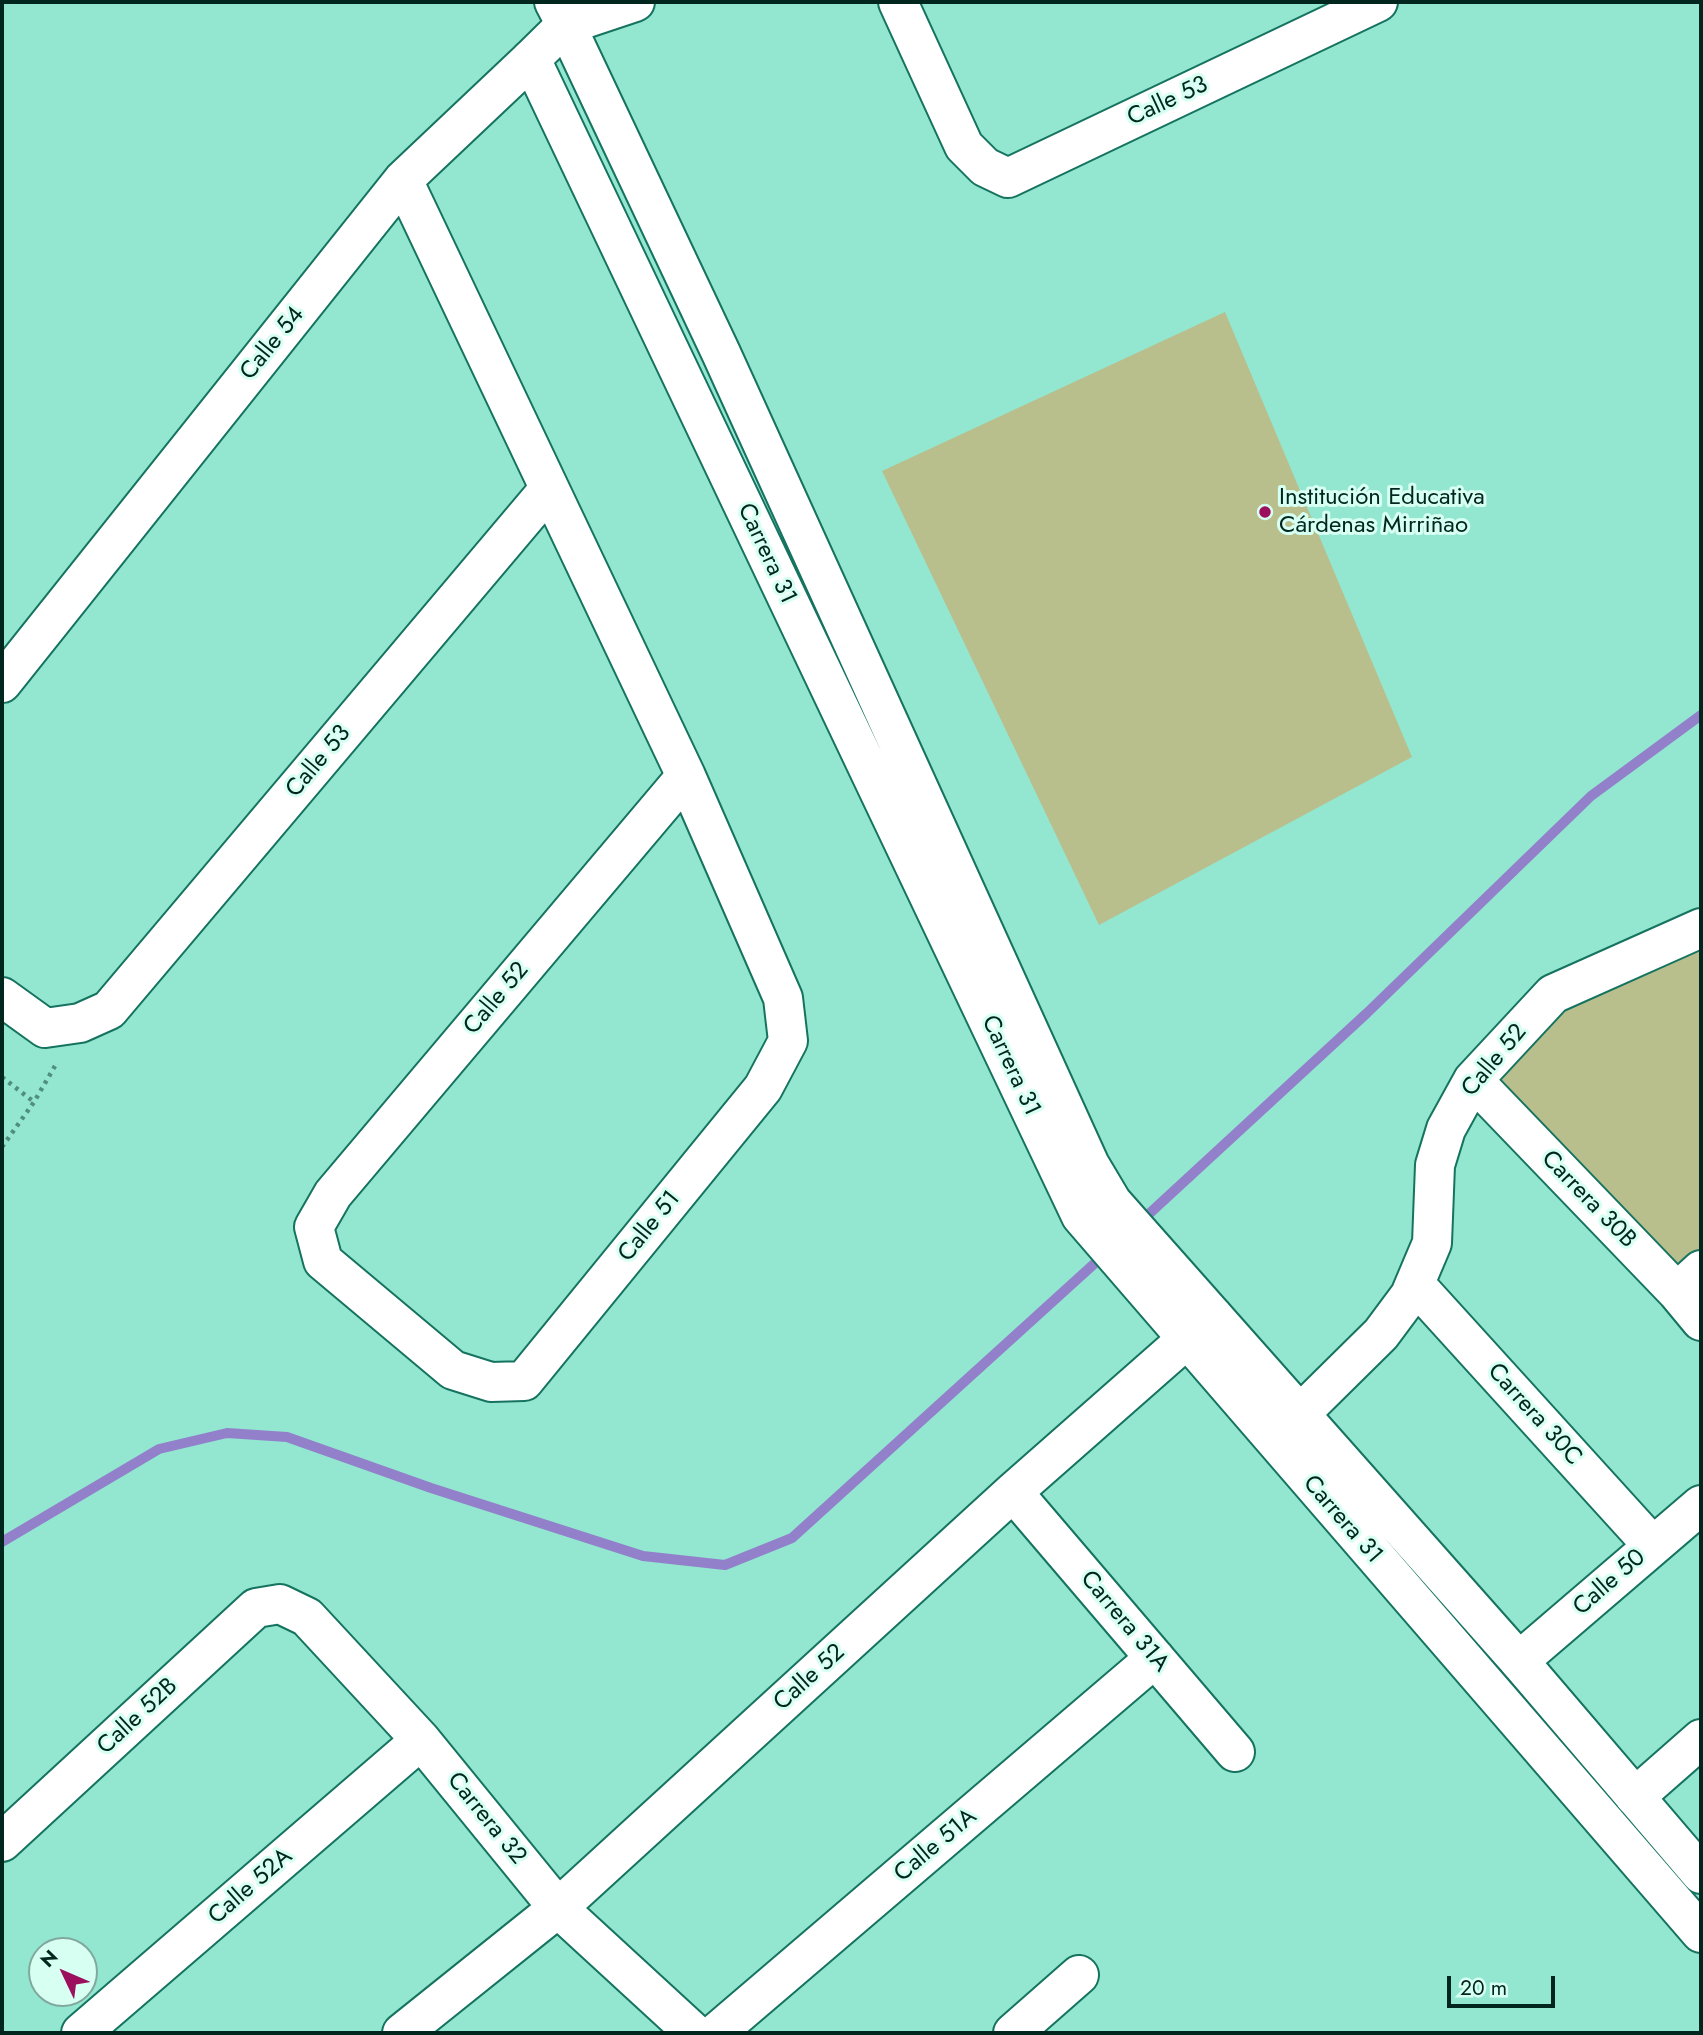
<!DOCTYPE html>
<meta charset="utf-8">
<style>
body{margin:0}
#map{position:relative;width:1703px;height:2035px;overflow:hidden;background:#93e7d0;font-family:Jost,sans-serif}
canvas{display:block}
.frame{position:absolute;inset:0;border:4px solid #01261e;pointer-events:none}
.north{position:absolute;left:28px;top:1937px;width:70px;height:70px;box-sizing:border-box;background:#d7fff2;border:2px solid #81a89d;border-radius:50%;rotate:314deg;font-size:19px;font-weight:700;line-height:28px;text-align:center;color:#01261e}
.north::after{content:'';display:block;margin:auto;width:24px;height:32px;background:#9c0f5d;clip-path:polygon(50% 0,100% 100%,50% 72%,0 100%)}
.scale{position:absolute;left:1447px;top:1976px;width:108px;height:32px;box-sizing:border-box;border:4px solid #01261e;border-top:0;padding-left:9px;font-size:21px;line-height:24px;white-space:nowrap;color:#01261e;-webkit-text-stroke:5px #d7fff2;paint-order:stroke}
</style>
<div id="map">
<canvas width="1703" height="2035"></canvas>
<div class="frame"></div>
<div class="north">N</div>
<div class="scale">20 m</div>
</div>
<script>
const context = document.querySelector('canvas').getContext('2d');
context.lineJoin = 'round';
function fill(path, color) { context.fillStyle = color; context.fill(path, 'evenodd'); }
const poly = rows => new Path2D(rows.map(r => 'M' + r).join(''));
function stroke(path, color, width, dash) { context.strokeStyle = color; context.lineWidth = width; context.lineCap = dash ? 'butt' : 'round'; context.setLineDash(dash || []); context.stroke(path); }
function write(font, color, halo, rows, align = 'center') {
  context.font = font + ' Jost,sans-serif'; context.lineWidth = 6; context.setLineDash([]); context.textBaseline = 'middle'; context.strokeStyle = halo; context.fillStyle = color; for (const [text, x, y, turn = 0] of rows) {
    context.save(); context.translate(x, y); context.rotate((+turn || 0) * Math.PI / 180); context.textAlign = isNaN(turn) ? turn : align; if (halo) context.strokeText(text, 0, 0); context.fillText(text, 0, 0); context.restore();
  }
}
const green = poly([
 [1225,312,1412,757,1099,925,882,471],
 [1701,928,1701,1267,1675,1290,1473,1080,1553,994]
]);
const stream = poly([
 [1138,1224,1367,1013,1591,796,1701,715],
 [2,1542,159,1449,227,1433,287,1437,431,1488,643,1556,725,1565,792,1538,1105,1254]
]);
const path = poly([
 [2,1077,34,1102],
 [2,1147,34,1102,55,1066]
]);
const minor = poly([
 [554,2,566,25],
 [898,2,964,146,985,167,1008,178,1378,2],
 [403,180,686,776,783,998,788,1041,763,1088,524,1381,491,1382,453,1370,323,1261,314,1227,333,1194,686,776],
 [2,683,403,180,531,59],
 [2,997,45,1028,80,1023,109,1010,549,489],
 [1473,1080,1677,1292,1701,1321],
 [1415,1284,1653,1546],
 [1677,1292,1701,1270],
 [1300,1414,1381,1334,1410,1295,1432,1243,1435,1165,1446,1129,1473,1080,1553,994,1701,928],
 [1013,1492,1235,1752],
 [1519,1661,1701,1505],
 [1635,1797,1701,1739],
 [2,1842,256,1608,280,1604,307,1617,421,1740,558,1908,694,2033],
 [81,2033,421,1740],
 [402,2033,558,1908,1013,1492,1213,1316],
 [716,2033,1155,1658],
 [1013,2033,1079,1975]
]);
const tertiary = poly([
 [589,2,531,59,1081,1216,1701,1933],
 [566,25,721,353,1090,1165,1112,1202,1519,1661,1701,1874],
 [566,25,635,2]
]);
const markers = [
 [1265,512,7,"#9c0f5d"]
];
const streetNames = [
 ["Calle 53",1168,102,-25],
 ["Calle 54",273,344,-51],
 ["Carrera 31",766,554,65],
 ["Calle 53",319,762,-50],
 ["Calle 52",497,999,-50],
 ["Calle 52",1495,1061,-50],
 ["Carrera 31",1010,1066,65],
 ["Carrera 30B",1588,1200,46],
 ["Calle 51",650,1227,-51],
 ["Carrera 30C",1534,1415,48],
 ["Carrera 31",1342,1520,49],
 ["Calle 50",1610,1583,-41],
 ["Carrera 31A",1124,1622,50],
 ["Calle 52",810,1678,-42],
 ["Calle 52B",138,1717,-43],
 ["Carrera 32",486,1819,51],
 ["Calle 51A",936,1846,-40],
 ["Calle 52A",251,1887,-41]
];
const poiNames = [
 ["Institución Educativa",1279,498],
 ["Cárdenas Mirriñao",1279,526]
];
fill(green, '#b8bf8c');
stroke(stream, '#9380ca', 10);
stroke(minor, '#157360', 42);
stroke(tertiary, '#157360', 42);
stroke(path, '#508e7e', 4.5, [3.5, 5]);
stroke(minor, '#fff', 38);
stroke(tertiary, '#fff', 38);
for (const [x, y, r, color] of markers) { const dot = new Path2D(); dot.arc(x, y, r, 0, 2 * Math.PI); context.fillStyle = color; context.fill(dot); stroke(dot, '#d7fff2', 2.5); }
write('24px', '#01261e', '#d7fff2', streetNames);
write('24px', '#01261e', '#d7fff2', poiNames, 'left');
</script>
